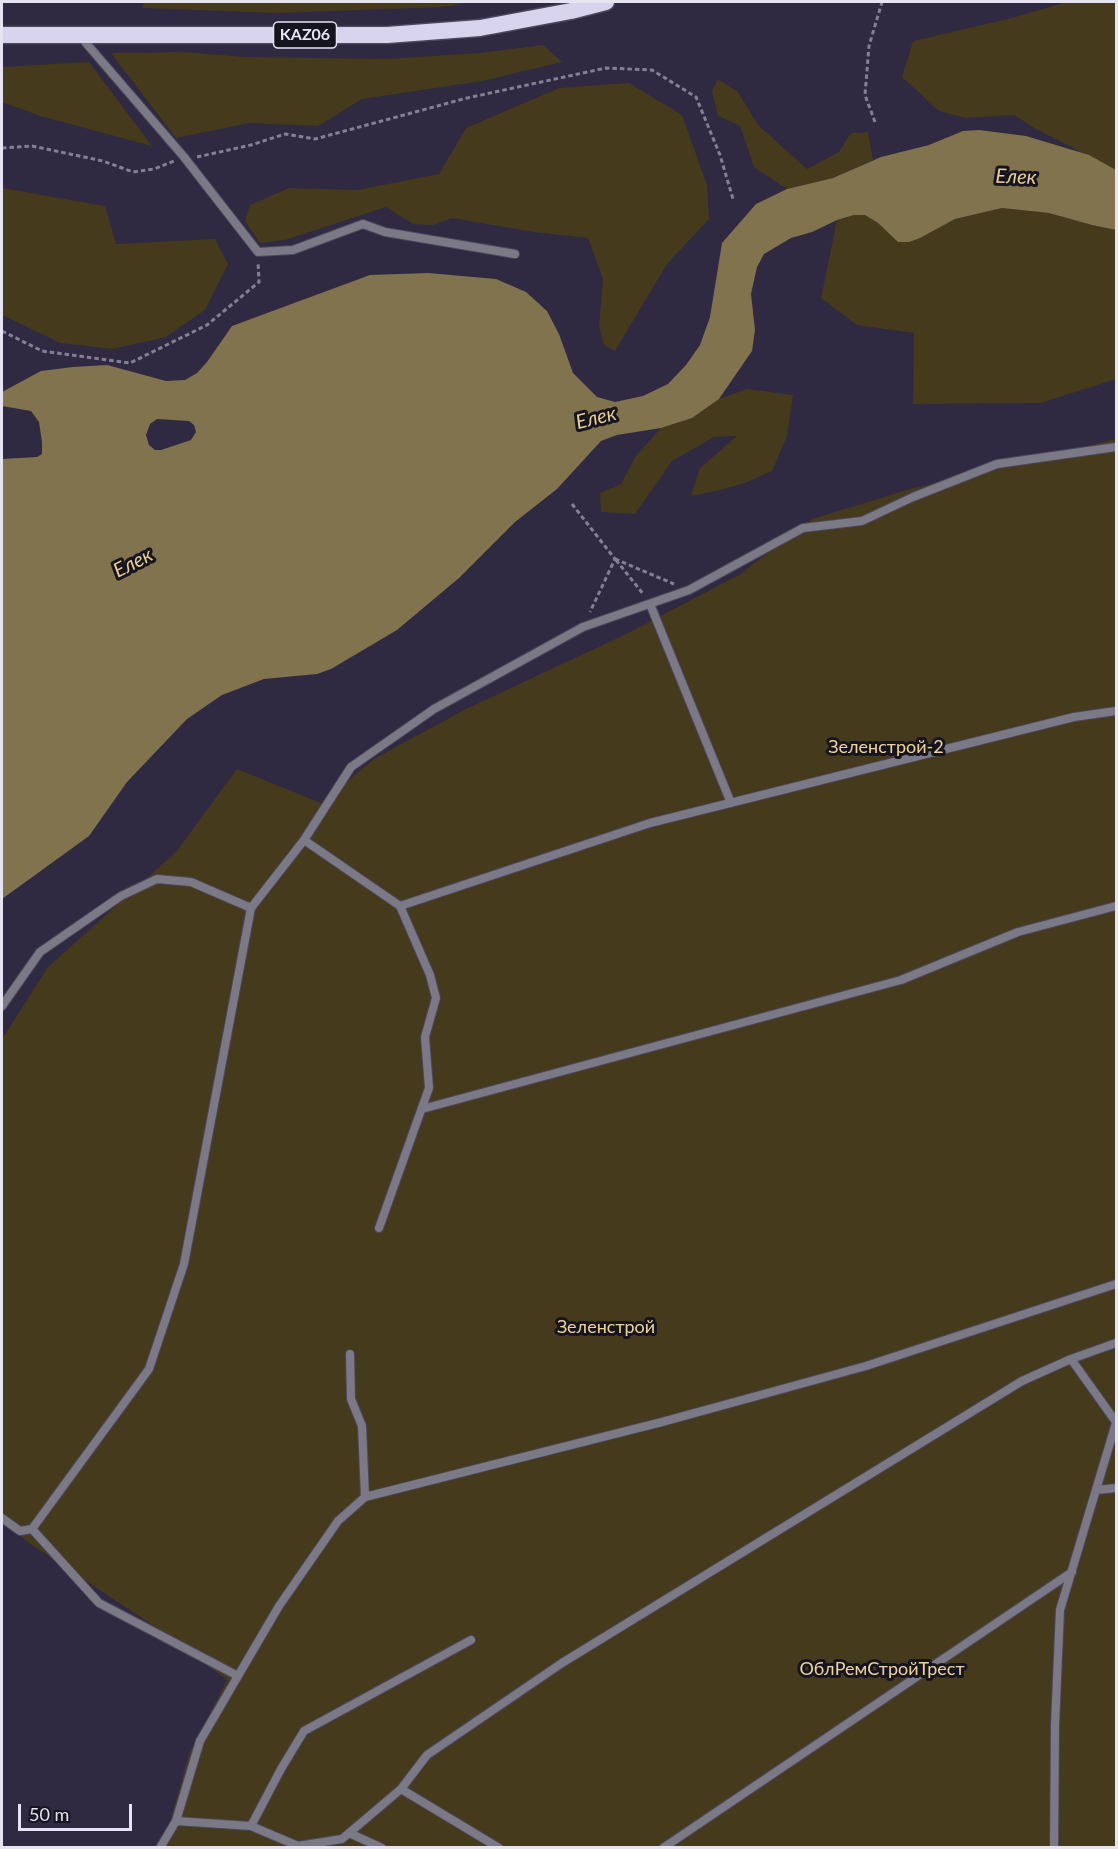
<!DOCTYPE html>
<meta charset="utf-8">
<style>
body{margin:0}
#map{position:relative;width:1118px;height:1849px;overflow:hidden;background:#2f2941;font-family:Lato,sans-serif}
canvas{display:block}
.frame{position:absolute;inset:0;border:3px solid #e6e3f3;pointer-events:none}
.scale{position:absolute;left:18px;top:1804px;width:114px;height:27px;box-sizing:border-box;border:3px solid #e6e3f3;border-top:0;padding-left:8px;font-size:18px;line-height:21px;white-space:nowrap;color:#e6e3f3;-webkit-text-stroke:4px #16141f;paint-order:stroke}
</style>
<div id="map">
<canvas width="1118" height="1849"></canvas>
<div class="frame"></div>
<div class="scale">50 m</div>
</div>
<script>
const context = document.querySelector('canvas').getContext('2d');
context.lineJoin = 'round';
function fill(path, color) { context.fillStyle = color; context.fill(path, 'evenodd'); }
const poly = rows => new Path2D(rows.map(r => 'M' + r).join(''));
function stroke(path, color, width, dash) { context.strokeStyle = color; context.lineWidth = width; context.lineCap = dash ? 'butt' : 'round'; context.setLineDash(dash || []); context.stroke(path); }
function write(font, color, halo, rows, align = 'center') {
  context.font = font + ' Lato,sans-serif'; context.lineWidth = 6; context.setLineDash([]); context.textBaseline = 'middle'; context.strokeStyle = halo; context.fillStyle = color; for (const [text, x, y, turn = 0] of rows) {
    context.save(); context.translate(x, y); context.rotate((+turn || 0) * Math.PI / 180); context.textAlign = isNaN(turn) ? turn : align; if (halo) context.strokeText(text, 0, 0); context.fillText(text, 0, 0); context.restore();
  }
}
const green = poly([
 [143,2,472,2,443,7,276,13,143,8],
 [1067,2,1116,2,1116,170,1036,129,1014,115,965,118,939,111,902,77,913,41,1012,18],
 [543,45,562,62,482,81,362,99,318,126,249,123,176,138,111,53,185,52,245,57,387,59,479,53],
 [89,62,152,146,40,116,2,102,2,67],
 [718,79,738,92,758,125,807,169,839,152,851,133,868,132,873,160,833,178,787,189,754,167,740,126,718,116,712,91],
 [629,83,682,115,707,185,709,219,667,264,615,351,604,345,599,327,603,279,588,238,534,232,452,218,433,225,413,224,386,207,285,240,260,243,245,221,250,205,289,188,357,190,439,174,466,128,559,88],
 [2,188,105,206,116,244,215,239,228,264,205,310,166,337,113,349,60,343,2,315],
 [1002,208,1049,213,1092,225,1116,230,1116,379,1041,403,913,404,914,333,857,325,821,298,837,220,854,215,865,215,878,223,886,231,909,242,955,219],
 [747,389,793,395,787,436,772,471,745,483,716,491,691,496,700,468,737,436,714,437,672,461,635,514,601,512,600,493,621,484,636,456,661,428,692,418,719,399],
 [1116,439,1116,1847,158,1847,166,1837,189,1754,227,1680,166,1634,32,1545,2,1521,2,1039,48,967,176,852,237,769,321,803,374,759,466,709,624,635,739,575,812,519,910,489]
]);
const water = poly([
 [979,130,1026,136,1089,155,1116,170,1116,230,1092,225,1049,213,1002,208,955,219,920,238,909,242,898,242,878,223,865,215,854,215,837,220,812,232,791,238,764,254,757,267,751,294,755,330,752,351,719,399,692,418,661,428,617,435,601,441,557,489,515,522,459,578,397,630,331,669,317,674,264,679,222,695,187,719,127,782,89,836,2,899,2,459,37,457,42,454,42,442,39,422,31,411,2,406,2,392,41,371,73,367,107,365,166,381,185,380,197,373,207,362,232,326,370,275,428,273,496,279,526,292,547,311,559,334,573,373,597,397,615,402,643,396,668,384,686,365,700,345,710,317,722,243,756,204,787,189,833,178,881,157,929,145,963,131],
 [157,419,189,421,194,425,196,432,191,440,161,450,155,450,149,445,146,435,150,424]
]);
const path = poly([
 [875,122,865,95,869,46,882,2],
 [2,148,32,146,103,161,133,172,154,169,174,161],
 [197,157,251,145,285,134,315,139,467,98,606,68,652,70,696,97,720,155,733,199],
 [2,331,42,351,130,363,207,325,259,282,258,262],
 [572,504,615,559,590,612],
 [615,559,674,584],
 [616,560,644,595]
]);
const service = poly([
 [80,36,184,157,258,252,293,250,363,224,385,232,515,254],
 [650,604,731,803],
 [304,840,351,767,434,709,583,627,689,590,803,528,862,521,913,497,997,464,1116,447],
 [2,1006,40,952,121,896,157,879,191,882,251,908],
 [422,1109,901,980,1018,932,1116,906],
 [379,1228,429,1088,425,1037,436,998,430,975,400,906],
 [1071,1359,1116,1422],
 [1097,1490,1116,1488],
 [365,1497,662,1422,866,1366,1116,1284],
 [2,1518,20,1531,32,1529],
 [238,1676,279,1606,338,1521,365,1497,362,1426,351,1399,350,1354],
 [401,1789,499,1848],
 [176,1821,251,1826,298,1846,342,1839,401,1789,427,1755,562,1663,1022,1381,1071,1359,1116,1343],
 [251,1826,281,1769,304,1731,471,1640],
 [349,1833,382,1848],
 [160,1848,176,1821,200,1741,238,1676,99,1603,32,1529,149,1369,184,1264,251,908,304,840,400,906,650,823,1074,717,1116,711],
 [663,1848,1072,1572],
 [1054,1848,1055,1725,1060,1610,1116,1423]
]);
const trunk = poly([
 [2,35,387,35,480,28,571,11,606,2]
]);
const shields = [
 [305,35,63]
];
const shieldNames = [
 ["KАZ06",305,35]
];
const parkNames = [
 ["Зеленстрой-2",886,747],
 ["Зеленстрой",606,1327],
 ["ОблРемСтройТрест",882,1669]
];
const waterNames = [
 ["Елек",1016,177,2],
 ["Елек",596,418,-14],
 ["Елек",133,563,-27]
];
fill(green, '#453a1c');
fill(water, '#81734e');
stroke(service, '#4c475d', 10);
stroke(trunk, '#4c475d', 19);
stroke(path, '#847f94', 3, [4.5, 3]);
stroke(service, '#7b7985', 8);
stroke(trunk, '#d8d4ed', 16);
for (const [x, y, w] of shields) { const box = new Path2D(); box.roundRect(x - w / 2, y - 13, w, 26, 4.5); context.fillStyle = '#16141f'; context.fill(box); stroke(box, '#e6e3f3', 1.5); }
write('bold 16px', '#e6e3f3', null, shieldNames);
write('18px', '#efd596', '#16141f', parkNames);
write('italic 20px', '#ebd192', '#16141f', waterNames);
</script>
